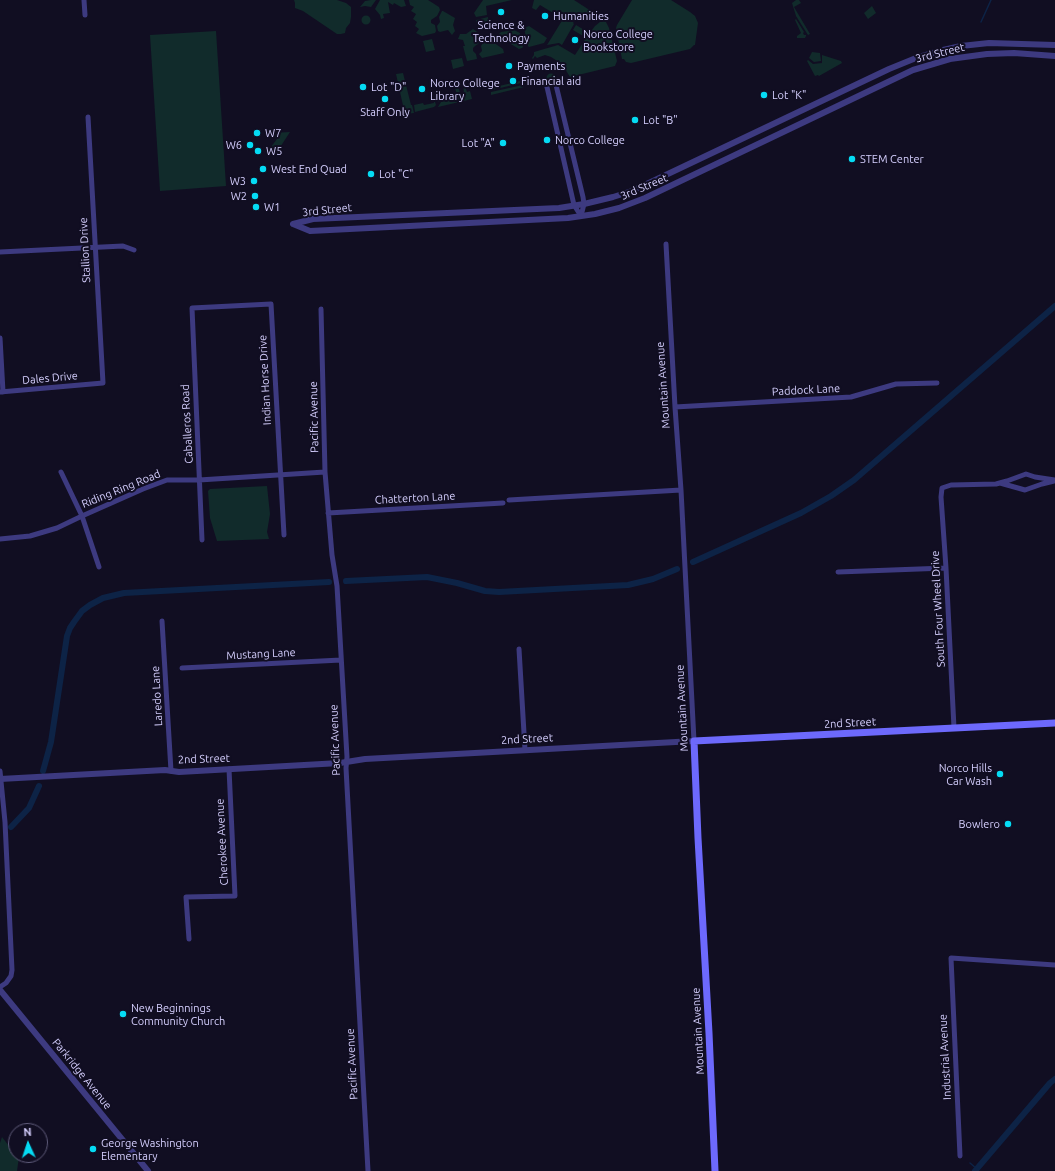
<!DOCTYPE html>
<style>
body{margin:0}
#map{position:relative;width:1055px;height:1171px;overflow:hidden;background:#110e22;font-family:Ubuntu,sans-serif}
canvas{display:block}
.north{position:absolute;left:8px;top:1123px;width:40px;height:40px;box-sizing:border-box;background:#110e22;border:1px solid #5f5b7a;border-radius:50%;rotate:357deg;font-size:11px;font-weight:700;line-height:16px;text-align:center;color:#d5cffe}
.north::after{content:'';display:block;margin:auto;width:14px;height:18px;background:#05dbf4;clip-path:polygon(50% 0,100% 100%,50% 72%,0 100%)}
</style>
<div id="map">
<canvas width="1055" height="1171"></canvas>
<div class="north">N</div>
</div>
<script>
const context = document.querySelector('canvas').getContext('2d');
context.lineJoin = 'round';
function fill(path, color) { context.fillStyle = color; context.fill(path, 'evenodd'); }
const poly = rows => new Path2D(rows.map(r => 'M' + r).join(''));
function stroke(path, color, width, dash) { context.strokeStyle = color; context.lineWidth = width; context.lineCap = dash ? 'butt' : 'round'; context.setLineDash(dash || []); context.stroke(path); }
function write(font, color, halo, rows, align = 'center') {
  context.font = font + ' Ubuntu,sans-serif'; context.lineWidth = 4; context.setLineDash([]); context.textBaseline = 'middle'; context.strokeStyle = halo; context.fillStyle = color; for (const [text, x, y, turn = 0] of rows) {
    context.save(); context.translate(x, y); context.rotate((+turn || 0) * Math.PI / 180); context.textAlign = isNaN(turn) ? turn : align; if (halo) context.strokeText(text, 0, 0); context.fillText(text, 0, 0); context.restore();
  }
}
const green = poly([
 [294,0,337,0,346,3,351,7,351,17,350,23,346,28,345,33,341,34,337,34,303,11,295,8,295,3],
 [371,0,376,0,371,7,365,6,360,7,365,1],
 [380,0,404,0,406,6,401,7,394,3,393,5,388,2,390,13,383,14,384,18,381,19,380,15,375,9],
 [409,0,428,0,439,7,440,10,437,16,431,20,431,23,435,25,436,31,435,33,422,36,416,33,419,29,415,26,417,22,413,19,416,14,411,11,414,7,410,5],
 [483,0,512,0,486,6,487,15,476,17,474,13],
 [534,0,574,0,591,11,593,18,592,19,580,13,573,23,574,24,562,45,559,43,547,45,563,19,540,5,536,10,532,8],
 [632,0,671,0,690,12,695,16,698,23,695,45,694,45,690,49,631,63,626,62,624,59,622,59,616,28,617,25],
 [796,0,799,0,801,3,794,7,810,34,808,35,796,16,792,3],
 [872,6,876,13,868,19,864,13],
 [442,11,443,11,455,18,453,25,455,31,452,35,448,30,440,32,438,31,437,26,440,22,439,17],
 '361.5 20a4.5 4.5 0 1 1 9 0a4.5 4.5 0 1 1-9 0Z',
 [488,17,489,25,482,26,476,23,476,20],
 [796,19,804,32,803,33,804,35,806,35,806,36,805,38,797,38,797,36,801,33,795,20],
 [604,21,606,22,609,28,617,61,615,66,570,77,562,64,551,57,545,55,537,58,535,56,533,59,532,58,534,55,534,52,558,45,575,55,586,38,595,26,600,22],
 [576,25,586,31,583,36,573,30],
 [529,26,547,38,544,43,529,47,528,46,524,28],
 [473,29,482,35,483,37,478,44,475,46,473,48,473,51,476,54,477,59,467,61,463,46,465,46,463,40,458,39,460,34,466,34],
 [514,30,520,33,523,47,522,48,519,49,501,38,499,34,501,32],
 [216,31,226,186,160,191,150,35],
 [486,38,487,38,503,49,504,53,482,58,479,54,482,51,481,46],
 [432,39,435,50,426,52,423,41],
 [812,52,820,53,821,61,814,62,809,58],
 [822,55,841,61,842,63,819,76,818,75,815,76,807,61,808,60,813,64,822,63],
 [462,58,464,66,453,69,451,60],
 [403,73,411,105,412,105,414,113,405,114,402,114,400,111,404,110,396,74],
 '546.5 78a4.5 4.5 0 1 1 9 0a4.5 4.5 0 1 1-9 0Z',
 [463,80,467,92,470,91,472,99,438,107,441,102,444,101,456,98,457,96,454,83,456,82,461,95,464,94],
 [520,81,521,83,492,90,491,88],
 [523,85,524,87,491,95,491,92],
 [440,96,441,99,439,102,435,102,436,105,434,107,415,112,414,105,423,103,424,105,434,103,433,98],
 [290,132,277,152,271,147,277,139,272,135,273,133],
 [267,486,270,514,267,532,269,539,217,541,210,518,208,491,210,489],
 [2,1137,16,1155,19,1157,17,1171,0,1171,0,1143]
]);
const stream = poly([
 [981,22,991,0],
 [970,1163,977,1169]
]);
const canal = poly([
 [693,562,801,513,831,496,854,480,1055,306],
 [346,581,427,577,457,583,485,591,499,592,628,585,653,579,677,569],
 [43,771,51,742,67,636,70,628,74,622,82,611,90,605,103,598,124,593,329,582],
 [11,827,29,808,39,786],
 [975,1171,1050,1083,1055,1079]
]);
const minor = poly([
 [84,0,85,15],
 [556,85,583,197,584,204,581,216],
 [547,87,574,205,581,216],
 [666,244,675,407,681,490,694,741],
 [0,252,123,246,134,250],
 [321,309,325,472,332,555,337,586,347,757,346,768,368,1171],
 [0,338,3,392],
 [0,392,103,383,88,117],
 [675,407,851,397,896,384,937,383],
 [61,472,82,516,99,567],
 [1000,483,1025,490,1042,484,1054,481],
 [509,500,681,490],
 [328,513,503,503],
 [0,539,30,536,57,528,82,516,143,489,167,480,199,480,325,472],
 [202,540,192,308,271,304,284,535],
 [838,572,946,568],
 [162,621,171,771],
 [519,649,525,750],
 [182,668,341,660],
 [954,728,946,568,941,497,942,488,951,485,996,484,1007,481,1026,474,1035,477,1055,480],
 [0,771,5,822,12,970,11,976,6,983,0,987],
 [189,939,186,897,235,896,229,769],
 [960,1156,951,958,1055,965]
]);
const tertiary = poly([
 [293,224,310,231,568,218,595,214,619,208,645,198,913,70,950,59,987,54,1014,53,1055,56],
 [293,224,313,219,559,208,584,204,613,197,632,191,889,69,916,58,943,50,961,46,989,43,1055,45],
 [0,779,165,770,179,772,340,763,365,759,694,741],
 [0,990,148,1171]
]);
const secondary = poly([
 [715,1171,709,1033,698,838,694,741,1055,723]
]);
const markers = [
 [501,12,4,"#05dbf4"],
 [545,16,4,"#05dbf4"],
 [575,40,4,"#05dbf4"],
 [509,66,4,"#05dbf4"],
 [513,81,4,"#05dbf4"],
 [363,87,4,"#05dbf4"],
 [422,89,4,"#05dbf4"],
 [764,95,4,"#05dbf4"],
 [385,99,4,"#05dbf4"],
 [635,120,4,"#05dbf4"],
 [257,133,4,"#05dbf4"],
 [547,140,4,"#05dbf4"],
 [503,143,4,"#05dbf4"],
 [250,145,4,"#05dbf4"],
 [258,151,4,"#05dbf4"],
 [852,159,4,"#05dbf4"],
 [263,169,4,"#05dbf4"],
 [371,174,4,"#05dbf4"],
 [254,181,4,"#05dbf4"],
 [255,196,4,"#05dbf4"],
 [256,207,4,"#05dbf4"],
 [1000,774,4,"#05dbf4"],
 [1008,824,4,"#05dbf4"],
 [123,1014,4,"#05dbf4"],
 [93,1149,4,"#05dbf4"]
];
const poiNames = [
 ["Humanities",553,16],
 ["Science &",501,25,"center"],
 ["Technology",501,38,"center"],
 ["Norco College",583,34],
 ["Bookstore",583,47],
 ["Payments",517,66],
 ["Financial aid",521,81],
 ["Norco College",430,83],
 ["Library",430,96],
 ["Lot \"D\"",371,87],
 ["Lot \"K\"",772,95],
 ["Staff Only",385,112,"center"],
 ["Lot \"B\"",643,120],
 ["W7",265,133],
 ["Norco College",555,140],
 ["Lot \"A\"",495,143,"right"],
 ["W6",242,145,"right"],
 ["W5",266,151],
 ["STEM Center",860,159],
 ["West End Quad",271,169],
 ["Lot \"C\"",379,174],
 ["W3",246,181,"right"],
 ["W2",247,196,"right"],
 ["W1",264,207],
 ["Norco Hills",992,768,"right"],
 ["Car Wash",992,781,"right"],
 ["Bowlero",1000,824,"right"],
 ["New Beginnings",131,1008],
 ["Community Church",131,1021],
 ["George Washington",101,1143],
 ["Elementary",101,1156]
];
const streetNames = [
 ["3rd Street",940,53,-14],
 ["3rd Street",644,187,-23],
 ["3rd Street",327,210,-6],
 ["Stallion Drive",85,250,-93],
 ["Dales Drive",50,378,-5],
 ["Indian Horse Drive",265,380,-93],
 ["Mountain Avenue",663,385,-94],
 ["Paddock Lane",806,390,-3],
 ["Pacific Avenue",314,417,-91],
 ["Caballeros Road",187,424,-93],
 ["Riding Ring Road",121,489,-22],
 ["Chatterton Lane",415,498,-3],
 ["South Four Wheel Drive",938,609,-93],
 ["Mustang Lane",261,654,-3],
 ["Laredo Lane",157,696,-93],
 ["Mountain Avenue",682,708,-93],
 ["2nd Street",850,723,-3],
 ["2nd Street",527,739,-3],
 ["Pacific Avenue",335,740,-92],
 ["2nd Street",204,759,-2],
 ["Cherokee Avenue",222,842,-93],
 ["Mountain Avenue",698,1031,-93],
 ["Industrial Avenue",945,1057,-93],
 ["Pacific Avenue",352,1064,-93],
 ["Parkridge Avenue",82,1074,51]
];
fill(green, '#112b2b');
stroke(stream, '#0d2346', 1.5);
stroke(canal, '#0d2346', 6);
stroke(minor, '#3d3a80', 5);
stroke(tertiary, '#3d3a80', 6);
stroke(secondary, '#6d69fc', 7);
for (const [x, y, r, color] of markers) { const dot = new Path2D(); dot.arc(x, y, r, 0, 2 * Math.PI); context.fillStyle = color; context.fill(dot); stroke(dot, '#110e22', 1.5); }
write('11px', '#d5cffe', '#110e22', poiNames, 'left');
write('11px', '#d5cffe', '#110e22', streetNames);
</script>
